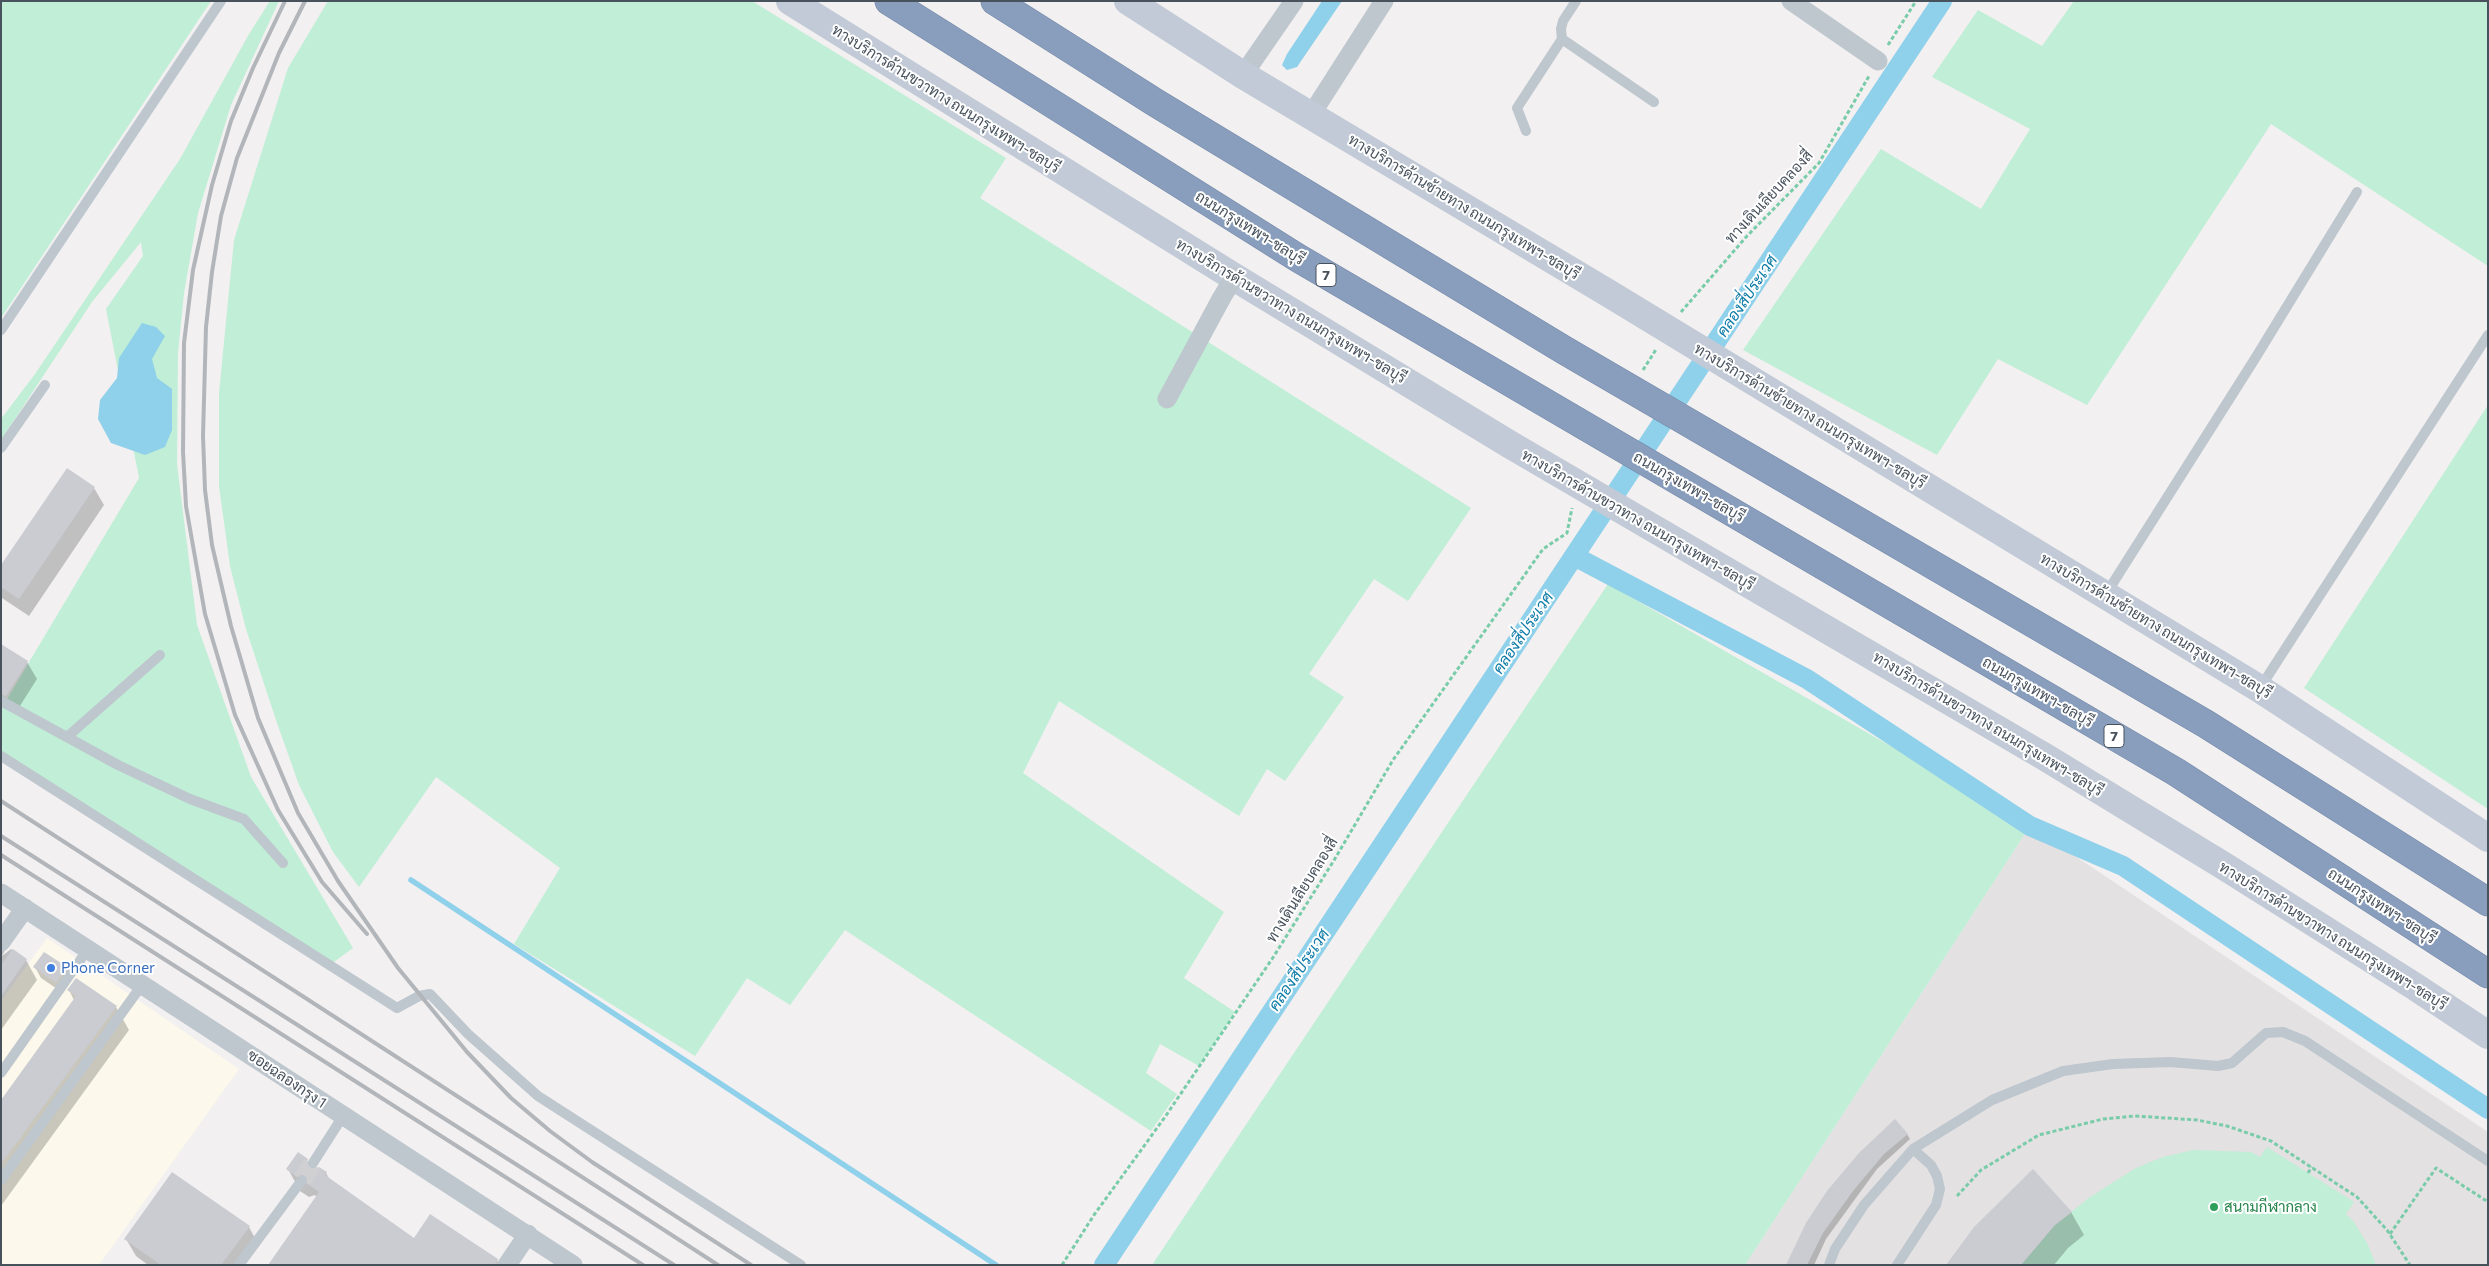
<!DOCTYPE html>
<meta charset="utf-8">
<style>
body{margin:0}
#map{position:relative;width:2489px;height:1266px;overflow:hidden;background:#f2f0f0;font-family:Commissioner,sans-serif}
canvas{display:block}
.frame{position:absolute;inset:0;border:2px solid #48525d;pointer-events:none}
</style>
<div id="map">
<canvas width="2489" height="1266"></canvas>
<div class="frame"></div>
</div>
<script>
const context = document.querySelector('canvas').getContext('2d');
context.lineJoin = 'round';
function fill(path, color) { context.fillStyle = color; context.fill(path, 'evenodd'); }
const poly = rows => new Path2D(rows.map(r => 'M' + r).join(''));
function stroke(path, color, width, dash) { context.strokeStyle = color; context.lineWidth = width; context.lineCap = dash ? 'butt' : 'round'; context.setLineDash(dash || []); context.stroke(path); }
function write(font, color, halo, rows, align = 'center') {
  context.font = font + ' Commissioner,Sarabun,sans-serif'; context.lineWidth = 4; context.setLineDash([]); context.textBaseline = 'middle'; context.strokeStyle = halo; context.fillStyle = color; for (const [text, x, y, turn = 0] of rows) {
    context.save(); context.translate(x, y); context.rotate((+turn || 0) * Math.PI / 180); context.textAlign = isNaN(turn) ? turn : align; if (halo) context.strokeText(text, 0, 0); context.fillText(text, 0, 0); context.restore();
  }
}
const commercial = poly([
 [47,938,239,1069,99,1265,1,1265,1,1001]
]);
const education = poly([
 [2030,826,2488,1132,2488,1265,1745,1265]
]);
const green = poly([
 [1,1,211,1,1,318],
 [270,1,279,1,231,105,198,213,184,293,178,353,177,464,197,625,251,777,353,948,331,964,1,751,1,695,7,699,139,478,106,309,143,256,141,242,92,302,1,440,1,419,35,374,180,159,249,34],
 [328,1,752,1,1006,158,980,198,1471,508,1408,601,1374,579,1309,674,1344,697,1285,781,1267,769,1239,816,1059,701,1023,773,1224,912,1184,978,1235,1012,1199,1066,1160,1044,1146,1073,1177,1094,1151,1131,845,930,790,1005,747,978,695,1056,514,944,560,868,436,777,359,887,333,852,299,785,277,723,246,629,230,566,219,486,219,393,234,240,288,68],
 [2074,1,2488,1,2488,266,2271,124,2087,405,1998,359,1937,455,1743,350,1881,149,1981,209,2030,129,1932,77,1978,10,2042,46],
 [2488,405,2488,809,2304,688],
 [1608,584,2030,826,1745,1265,1152,1265],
 [2267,1147,2354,1202,2346,1214,2354,1222,2368,1245,2376,1265,2021,1265,2055,1225,2090,1197,2136,1168,2163,1157,2193,1150,2251,1152,2260,1157]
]);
const water = poly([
 [1322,1,1342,1,1297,67,1287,70,1282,65,1287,54],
 [142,323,156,327,165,336,152,359,157,378,172,389,172,430,165,447,145,455,111,443,98,419,100,400,117,378,119,358]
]);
const shadow = poly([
 [94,488,104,505,29,616,2,598,1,567],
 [1,645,27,662,37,679,18,709,1,698],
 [1,937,7,946,2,956,11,949,26,960,37,980,1,1030],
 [35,967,66,968,72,979,63,993,41,978],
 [69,990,116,1007,129,1030,1,1206,1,1102,74,1000],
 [1907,1134,1910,1139,1877,1169,1826,1239,1814,1265,1787,1265,1828,1192],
 [307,1160,313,1171,326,1173,330,1180,415,1240,497,1260,500,1265,270,1265,317,1198,315,1195,309,1197,300,1191,288,1169],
 [2071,1212,2084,1235,2068,1248,2054,1265,1948,1265],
 [249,1227,258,1244,244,1265,148,1265,136,1256,126,1239]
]);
const stream = poly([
 [411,880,996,1265]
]);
const canal = poly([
 [1574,556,1807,679,2030,826,2123,866,2488,1109],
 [1104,1265,1942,1]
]);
const building = poly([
 [67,468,95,487,19,599,1,587,1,565],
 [1,644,28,661,6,696,1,694],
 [13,949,27,959,1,996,1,965],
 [44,952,67,967,56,983,33,967],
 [76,978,117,1006,1,1164,1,1100,76,996,67,990],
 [1895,1119,1908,1134,1884,1154,1853,1191,1823,1233,1807,1265,1786,1265,1806,1223,1827,1191,1859,1153],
 [298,1152,308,1159,306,1163,309,1168,313,1170,319,1167,327,1172,325,1175,414,1238,430,1214,498,1259,496,1265,268,1265,319,1192,308,1184,308,1178,306,1174,300,1174,296,1176,286,1169],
 [2033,1169,2072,1212,2055,1225,2021,1265,1946,1265,1974,1227],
 [172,1172,250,1226,221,1265,161,1265,124,1239]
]);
const minorTunnel = poly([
 [302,1180,313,1163]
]);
const path = poly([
 [1888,45,1916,1],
 [1681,312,1747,236,1819,163,1869,76],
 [1643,370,1657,348],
 [2308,1173,2312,1167],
 [1957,1196,1981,1170,2039,1135,2103,1119,2135,1116,2197,1120,2227,1126,2271,1141,2357,1197,2387,1230,2410,1265],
 [2390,1234,2436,1168,2488,1202],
 [1062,1265,1094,1215,1165,1117,1272,959,1333,862,1393,760,1543,549,1567,533,1572,508]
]);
const service = poly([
 [1576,1,1563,21,1561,29,1562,39,1654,102],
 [1526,131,1517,108,1562,39],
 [1,330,221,1],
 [1,448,45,385],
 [2106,594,2256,357,2357,192],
 [2260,688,2488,335],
 [1,701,118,765,190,799,244,819,283,863],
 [67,737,160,655],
 [1,756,397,1008,419,996,430,994,468,1034,538,1096,801,1265],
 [1,1073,88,949],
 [313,1163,343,1116],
 [1,1180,142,985],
 [239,1265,302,1180],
 [1829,1265,1835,1249,1864,1205,1913,1149,1992,1100,2063,1071,2113,1064,2170,1062,2218,1066,2232,1063,2266,1033,2283,1032,2305,1041,2488,1161],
 [1897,1265,1936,1205,1940,1189,1937,1176,1931,1165,1913,1149]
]);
const minor = poly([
 [1791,1,1878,61],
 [1243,75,1294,1],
 [1311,115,1384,1],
 [1167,399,1221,299],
 [1,893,573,1265],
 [1,942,25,908],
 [507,1265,528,1234]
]);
const secondary = poly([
 [790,1,1234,277,1509,444,2045,757,2224,866,2414,986,2488,1035],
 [1128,1,1243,75,1608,293,2260,689,2488,838]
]);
const motorway = poly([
 [889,1,1298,258,2176,772,2488,974],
 [995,1,1156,103,1564,350,2206,724,2488,902]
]);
const rail = poly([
 [285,1,253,68,231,121,212,185,193,270,184,343,183,452,186,506,205,614,235,715,278,810,322,882,367,934],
 [305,1,279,53,237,158,221,216,212,272,206,327,203,436,205,490,212,545,231,626,258,718,298,813,338,881,398,968,467,1052,511,1098,550,1131,592,1162,751,1265],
 [1,801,718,1265],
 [1,836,674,1265],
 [1,855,643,1265]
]);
const minorBridge = poly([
 [1221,299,1234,277]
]);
const markers = [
 [51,968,5,"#3f7fe0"],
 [2214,1207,5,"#2e9e5b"]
];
const shields = [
 [1326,275,20],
 [2114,736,20]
];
const shieldNames = [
 ["7",1326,275],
 ["7",2114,736]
];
const streetNames = [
 ["ทางบริการด้านขวาทาง ถนนกรุงเทพฯ-ชลบุรี",946,99,32],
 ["ทางเดินเลียบคลองสี่",1769,197,-47],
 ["ทางบริการด้านซ้ายทาง ถนนกรุงเทพฯ-ชลบุรี",1464,207,31],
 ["ถนนกรุงเทพฯ-ชลบุรี",1250,228,32],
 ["ทางบริการด้านขวาทาง ถนนกรุงเทพฯ-ชลบุรี",1291,311,31],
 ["ทางบริการด้านซ้ายทาง ถนนกรุงเทพฯ-ชลบุรี",1810,416,31],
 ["ถนนกรุงเทพฯ-ชลบุรี",1689,487,30],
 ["ทางบริการด้านขวาทาง ถนนกรุงเทพฯ-ชลบุรี",1638,520,30],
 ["ทางบริการด้านซ้ายทาง ถนนกรุงเทพฯ-ชลบุรี",2156,626,31],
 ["ถนนกรุงเทพฯ-ชลบุรี",2038,692,30],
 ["ทางบริการด้านขวาทาง ถนนกรุงเทพฯ-ชลบุรี",1988,724,31],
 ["ทางเดินเลียบคลองสี่",1302,890,-58],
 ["ถนนกรุงเทพฯ-ชลบุรี",2382,906,33],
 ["ทางบริการด้านขวาทาง ถนนกรุงเทพฯ-ชลบุรี",2333,936,32],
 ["ซอยฉลองกรุง 1",287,1079,34]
];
const shopNames = [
 ["Phone Corner",61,968]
];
const leisureNames = [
 ["สนามกีฬากลาง",2224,1207]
];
const waterNames = [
 ["คลองสี่ประเวศ",1747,296,-56],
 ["คลองสี่ประเวศ",1523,633,-56],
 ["คลองสี่ประเวศ",1299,970,-56]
];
fill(commercial, '#fcf8eb');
fill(education, '#e3e1e2');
fill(green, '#c0eed6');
fill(water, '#8fd0ea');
fill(shadow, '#0003');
stroke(stream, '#8fd0ea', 5.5);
stroke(canal, '#8fd0ea', 20);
fill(building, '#caccd2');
stroke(minorTunnel, '#d0d0d3', 19, [19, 9]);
stroke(motorway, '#7489a9', 29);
stroke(path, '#79cca9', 3, [4, 2.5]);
stroke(service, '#bec6ce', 10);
stroke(minor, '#bec6ce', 19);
stroke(secondary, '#c1cad6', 28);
stroke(motorway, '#899ebd', 28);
stroke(rail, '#b2b5ba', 4);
stroke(minorBridge, '#bec6ce', 19);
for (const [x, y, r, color] of markers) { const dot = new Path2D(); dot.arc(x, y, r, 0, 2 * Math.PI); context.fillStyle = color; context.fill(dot); stroke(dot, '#fff', 2); }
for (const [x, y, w] of shields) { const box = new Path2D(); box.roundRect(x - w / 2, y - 11.5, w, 23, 4); context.fillStyle = '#fff'; context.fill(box); stroke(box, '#48525d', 1); }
write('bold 14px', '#48525d', null, shieldNames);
write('15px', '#48525d', '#fff', streetNames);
write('15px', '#366cbe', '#fff', shopNames, 'left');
write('15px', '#27864d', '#fff', leisureNames, 'left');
write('italic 16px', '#107ca8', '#fff', waterNames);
</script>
